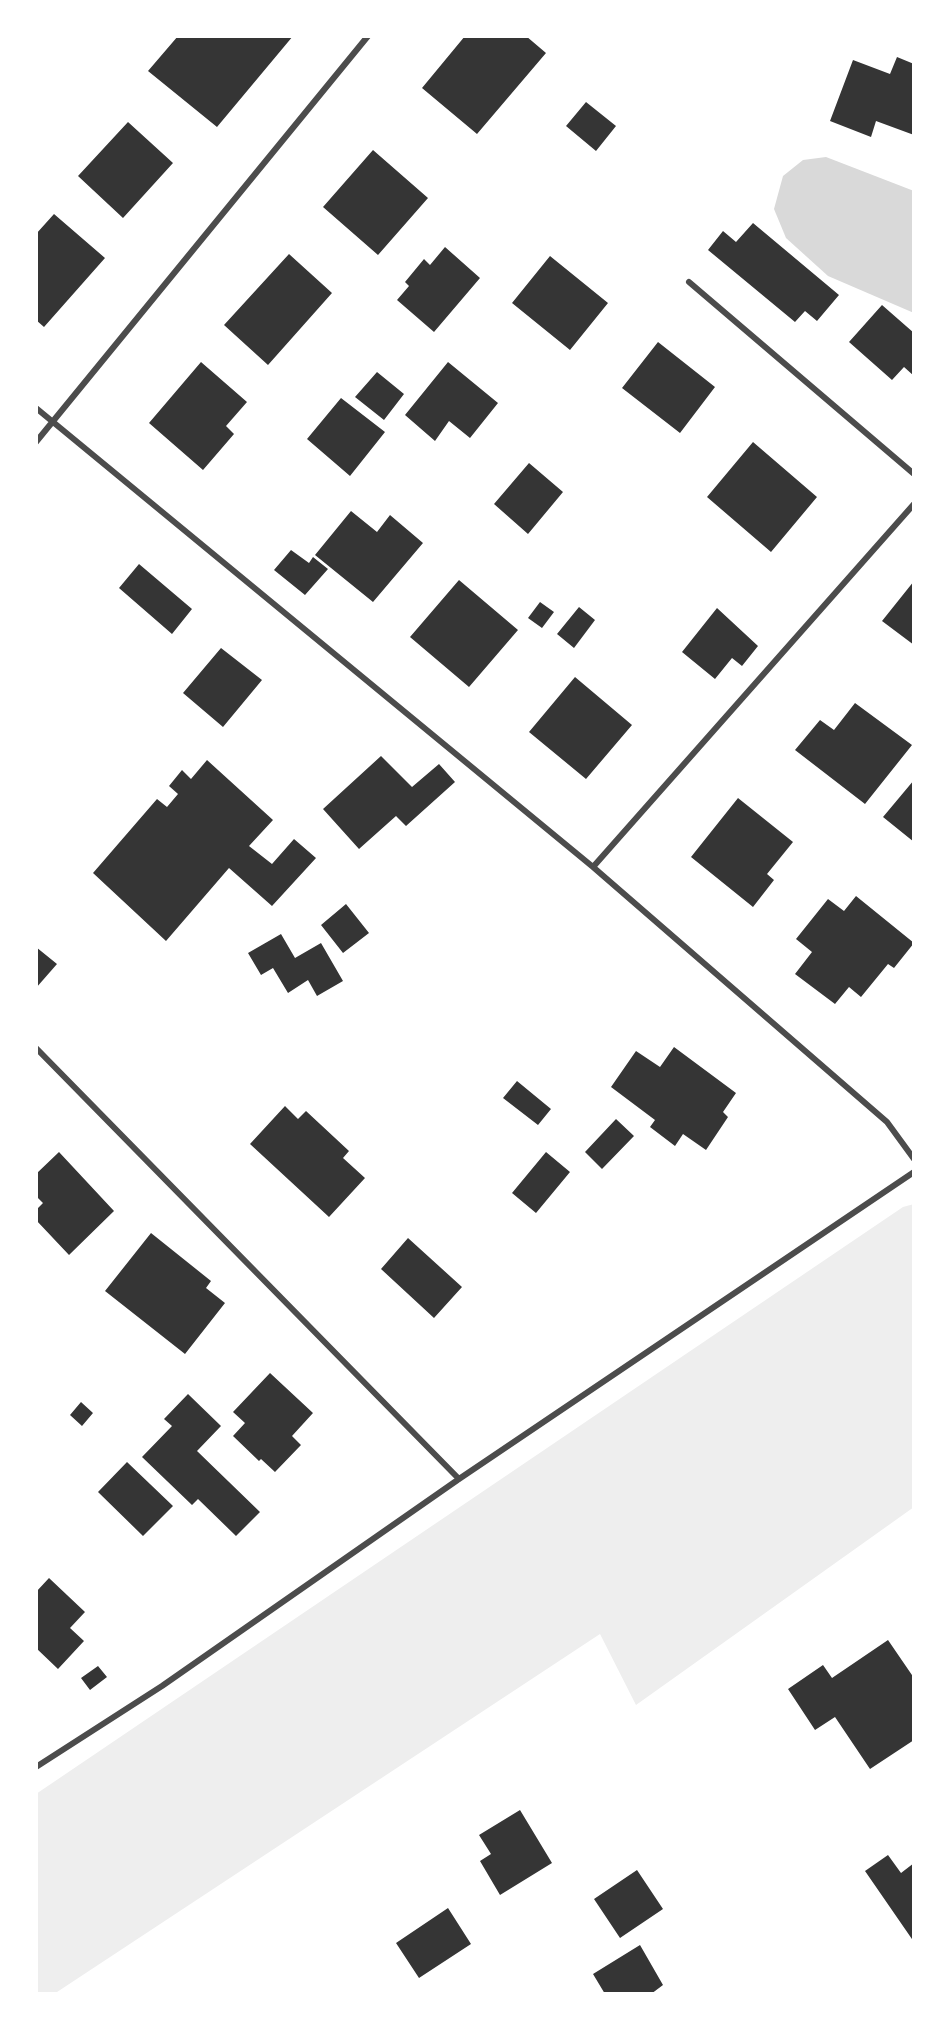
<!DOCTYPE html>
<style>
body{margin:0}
#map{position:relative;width:950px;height:2030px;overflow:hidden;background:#fff;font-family:"DejaVu Sans",sans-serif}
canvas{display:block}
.frame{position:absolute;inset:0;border:38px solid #fff;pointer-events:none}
</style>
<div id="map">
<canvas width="950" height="2030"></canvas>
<div class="frame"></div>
</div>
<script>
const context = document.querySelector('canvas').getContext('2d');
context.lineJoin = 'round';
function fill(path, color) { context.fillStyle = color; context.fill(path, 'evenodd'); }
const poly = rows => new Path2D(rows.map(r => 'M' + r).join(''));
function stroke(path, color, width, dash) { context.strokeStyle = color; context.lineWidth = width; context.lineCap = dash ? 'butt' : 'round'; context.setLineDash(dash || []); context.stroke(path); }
const green = poly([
 [914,1204,914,1507,636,1705,600,1634,54,1994,36,1994,36,1794,903,1207]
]);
const water = poly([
 [826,157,914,191,914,313,828,276,786,238,774,209,783,176,803,160]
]);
const building = poly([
 [178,36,293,36,217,127,148,71],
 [465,36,526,36,546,53,477,134,422,88],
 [897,57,914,64,914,135,876,121,871,137,830,121,853,60,890,74],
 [586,102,616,126,596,151,566,126],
 [128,122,173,163,123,218,78,176],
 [373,150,428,198,378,255,323,207],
 [54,214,105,258,44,327,36,320,36,234],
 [753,223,839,295,817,321,805,311,795,322,708,250,723,231,736,242],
 [445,247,480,278,434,332,397,300,409,286,405,282,424,259,430,265],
 [289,254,332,293,268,365,224,325],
 [550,256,608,303,570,350,512,303],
 [882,305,914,333,914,376,904,367,892,380,849,342],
 [658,342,715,387,680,433,622,388],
 [201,362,247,402,226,426,234,434,203,470,149,423],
 [448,362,498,403,470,438,449,421,435,441,405,415],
 [377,372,404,394,384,420,355,397],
 [341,398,385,432,350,476,307,439],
 [753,442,817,497,771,552,707,497],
 [529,463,563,492,528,534,494,504],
 [351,511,377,532,390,515,423,543,373,602,315,555],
 [291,550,309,563,313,557,328,569,305,595,274,570],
 [139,564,192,609,172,634,119,588],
 [459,580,518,630,469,687,410,637],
 [914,581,914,645,882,621],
 [540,602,554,612,542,628,528,618],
 [579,607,595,620,574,648,557,634],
 [717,608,758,646,742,666,732,658,715,679,682,652],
 [221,648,262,680,223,727,183,693],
 [575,677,632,725,586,779,529,732],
 [855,703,912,745,865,804,795,750,820,720,834,730],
 [381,756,412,787,439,764,455,782,406,826,396,816,359,849,323,809],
 [207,760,273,820,249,846,272,864,294,839,316,858,272,906,229,868,166,941,93,873,157,799,167,807,178,794,169,786,182,770,191,779],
 [914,780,914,842,883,817],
 [738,798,793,842,767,874,774,880,753,907,691,857],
 [856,896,914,943,894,968,888,964,861,997,849,987,835,1004,795,974,812,952,796,939,828,899,844,911],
 [346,904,369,933,343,953,321,925],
 [281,934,295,958,321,943,343,981,317,996,308,980,288,993,273,968,261,975,248,953],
 [36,947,57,964,36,988],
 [674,1047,736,1093,723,1112,728,1117,706,1150,683,1134,675,1146,650,1127,655,1120,611,1087,636,1051,660,1067],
 [517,1081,551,1109,538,1125,503,1098],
 [285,1106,298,1119,306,1111,349,1151,343,1158,365,1178,329,1217,250,1144],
 [616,1119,634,1136,602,1169,585,1152],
 [59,1152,114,1211,69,1255,36,1220,36,1210,43,1203,36,1196,36,1174],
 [546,1152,570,1172,536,1213,512,1193],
 [151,1233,211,1281,206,1288,225,1303,185,1354,105,1291],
 [408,1238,462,1287,434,1318,381,1269],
 [270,1373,313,1413,292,1436,301,1445,275,1472,261,1459,259,1461,233,1436,245,1423,233,1412],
 [188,1394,221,1426,197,1451,260,1512,236,1536,198,1499,192,1505,142,1457,172,1426,164,1419],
 [81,1402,93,1413,82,1426,70,1415],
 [127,1462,173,1506,143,1536,98,1492],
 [49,1578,85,1612,70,1628,84,1641,58,1669,36,1648,36,1592],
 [888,1640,914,1678,914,1740,870,1769,835,1717,815,1730,788,1689,823,1665,832,1678],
 [98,1666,107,1677,90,1690,81,1678],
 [520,1810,552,1863,500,1895,480,1861,491,1854,479,1835],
 [888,1855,901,1873,914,1863,914,1942,865,1871],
 [637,1870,663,1909,620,1938,594,1899],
 [448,1908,471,1944,419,1978,396,1943],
 [640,1945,663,1985,651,1994,605,1994,593,1974]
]);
const minor = poly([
 [689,282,914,474],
 [36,408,593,867,887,1122,914,1159],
 [36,442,368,36],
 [593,867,914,504],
 [36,1048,459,1479],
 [36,1767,162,1686,459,1479,914,1172]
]);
fill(green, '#eee');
fill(water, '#d9d9d9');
fill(building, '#353535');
stroke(minor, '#4c4c4c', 6);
</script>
